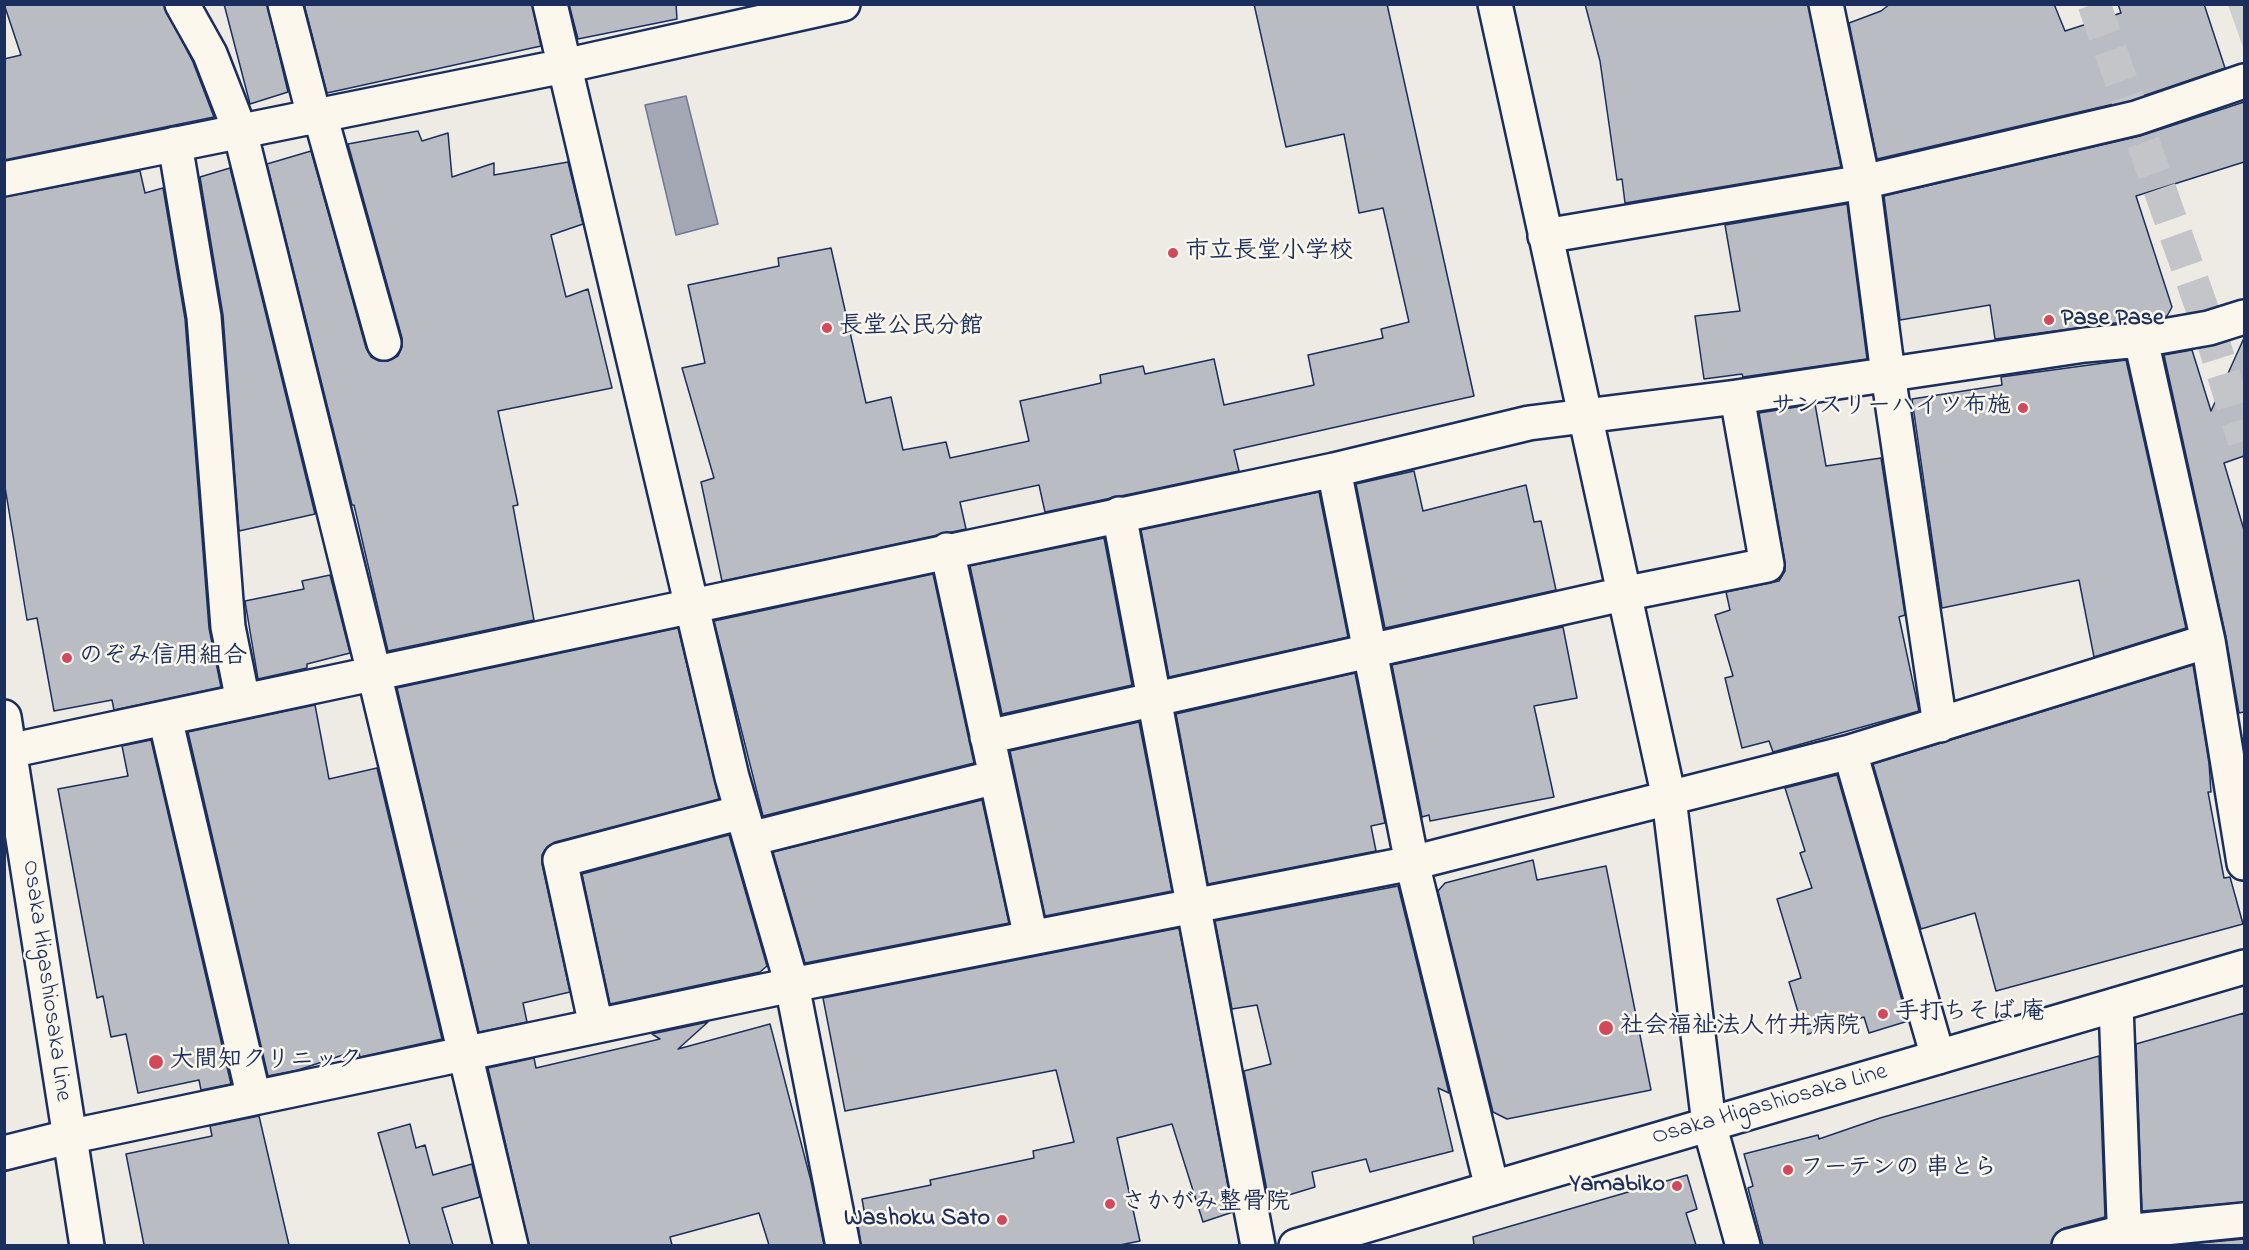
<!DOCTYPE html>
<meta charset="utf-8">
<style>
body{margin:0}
#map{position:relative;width:2249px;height:1250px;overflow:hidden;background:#eeebe4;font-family:"Indie Flower",sans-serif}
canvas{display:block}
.frame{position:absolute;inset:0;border:6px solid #1b2f5e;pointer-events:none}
</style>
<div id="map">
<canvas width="2249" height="1250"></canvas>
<div class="frame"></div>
</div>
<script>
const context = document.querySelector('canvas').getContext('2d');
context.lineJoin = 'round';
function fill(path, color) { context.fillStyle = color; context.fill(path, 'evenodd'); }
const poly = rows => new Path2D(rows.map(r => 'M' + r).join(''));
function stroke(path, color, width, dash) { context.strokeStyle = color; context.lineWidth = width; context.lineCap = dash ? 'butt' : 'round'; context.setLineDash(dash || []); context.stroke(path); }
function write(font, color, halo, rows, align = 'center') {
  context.font = font + ' "Indie Flower","Klee One",sans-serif'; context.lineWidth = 5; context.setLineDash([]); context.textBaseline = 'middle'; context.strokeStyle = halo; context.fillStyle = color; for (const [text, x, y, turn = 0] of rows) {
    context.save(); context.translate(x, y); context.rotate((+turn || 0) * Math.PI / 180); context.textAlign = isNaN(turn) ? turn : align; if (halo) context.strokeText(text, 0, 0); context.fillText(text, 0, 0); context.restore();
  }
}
const green = poly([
 [2228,5,2244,5,2244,50]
]);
const water = poly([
 [686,96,718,224,676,235,645,105,686,96]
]);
const building = poly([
 [4,4,163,4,193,62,214,117,4,160,4,59,21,55,4,4],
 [224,4,267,4,288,92,250,104,224,4],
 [304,4,532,4,541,46,327,93,304,4],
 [569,4,676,4,677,19,578,39,569,4],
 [1254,4,1387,4,1474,396,1234,450,1239,471,1045,512,1039,485,960,502,966,529,722,581,701,482,714,478,682,368,705,363,688,285,779,266,778,258,831,248,866,403,891,397,903,450,946,442,950,458,1029,441,1020,401,1101,383,1100,375,1143,366,1145,374,1214,359,1224,405,1314,385,1308,355,1383,338,1381,329,1409,322,1383,208,1359,213,1344,134,1286,147,1254,4],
 [1585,4,1808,4,1841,167,1625,203,1622,179,1617,180,1600,61,1585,4],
 [1890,4,2054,4,2065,31,2121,13,2118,4,2204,4,2225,68,2131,100,1877,159,1849,23,1881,11,1890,4],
 [2244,102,2244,162,2136,196,2172,307,2167,316,1995,339,1990,305,1900,320,1884,196,2140,136,2244,102],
 [418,131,422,141,448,133,452,177,494,163,494,175,568,162,583,224,551,235,566,297,588,289,612,388,498,411,518,505,513,506,534,620,388,651,354,505,352,505,267,164,311,151,366,348,371,357,379,361,388,361,398,356,402,347,402,338,348,144,418,131],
 [230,168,315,514,239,531,223,315,200,177,230,168],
 [140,171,145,193,163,188,185,319,209,628,221,687,114,710,112,700,54,711,37,618,27,620,4,481,4,197,140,171],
 [1847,204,1867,359,1743,377,1742,374,1704,379,1695,316,1740,311,1725,225,1847,204],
 [2244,338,2244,456,2224,463,2244,530,2244,712,2239,713,2226,637,2164,355,2192,350,2211,411,2244,338],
 [2126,360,2186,628,2094,657,2079,580,1942,608,1912,399,2002,385,2001,377,2126,360],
 [1815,404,1826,466,1881,458,1905,615,1899,617,1919,711,1773,752,1769,741,1742,748,1725,678,1733,676,1715,615,1730,610,1726,592,1779,581,1785,571,1785,562,1759,413,1815,404],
 [1414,471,1423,511,1526,485,1534,522,1541,521,1556,590,1385,628,1356,484,1414,471],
 [1319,492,1348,637,1169,677,1141,530,1319,492],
 [1104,538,1132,685,1002,714,970,566,1104,538],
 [933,574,974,763,763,816,714,621,933,574],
 [330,575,350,653,307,664,307,668,258,679,245,601,304,589,302,581,330,575],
 [1563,627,1577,698,1534,706,1554,797,1430,821,1429,815,1422,817,1392,665,1563,627],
 [678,628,719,799,555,842,547,847,542,855,542,864,570,992,523,1003,527,1022,479,1032,397,688,678,628],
 [2193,665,2209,763,2211,792,2208,792,2224,878,2230,877,2243,924,1996,991,1975,913,1921,929,1873,764,2193,665],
 [1355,673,1385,823,1371,826,1376,851,1208,884,1176,714,1355,673],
 [315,705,329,779,377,768,442,1039,360,1057,358,1050,298,1070,268,1076,188,732,315,705],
 [1139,722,1172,891,1045,916,1010,751,1139,722],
 [151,740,231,1084,201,1090,199,1080,138,1093,126,1034,111,1037,103,996,97,998,58,789,128,776,122,746,151,740],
 [1837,775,1908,1021,1869,1033,1864,1017,1805,1035,1789,982,1801,978,1777,899,1812,888,1800,853,1805,851,1785,788,1837,775],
 [982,800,1009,923,805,963,773,852,982,800],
 [729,835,767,966,760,972,610,1004,582,874,729,835],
 [1533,860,1537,880,1606,866,1651,1090,1507,1119,1493,1112,1438,891,1445,883,1533,860],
 [1398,886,1449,1093,1438,1088,1453,1151,1370,1172,1366,1159,1312,1172,1315,1187,1269,1201,1244,1071,1271,1064,1257,1005,1232,1009,1215,921,1398,886],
 [1179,928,1233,1212,1203,1222,1172,1124,1117,1138,1140,1241,1120,1245,861,1245,857,1218,865,1216,862,1199,931,1185,930,1180,1034,1158,1033,1151,1074,1142,1056,1070,845,1111,823,998,1179,928],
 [2244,1013,2244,1202,2142,1211,2136,1044,2244,1013],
 [708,1022,678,1049,770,1024,811,1181,824,1245,769,1245,759,1213,670,1237,672,1245,529,1245,488,1068,534,1058,536,1068,660,1039,652,1034,708,1022],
 [2099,1056,2105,1217,2064,1228,2056,1233,2051,1245,1763,1245,1748,1188,1753,1186,1744,1154,1818,1135,1819,1139,1880,1118,2099,1056],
 [259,1116,289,1245,144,1245,126,1154,212,1136,210,1126,259,1116],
 [410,1124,416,1148,425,1145,433,1175,472,1164,480,1197,442,1208,453,1245,410,1245,378,1133,410,1124],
 [1687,1175,1697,1209,1686,1213,1696,1245,1474,1245,1473,1237,1687,1175],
 [2244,1239,2244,1245,2177,1245,2244,1239]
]);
const majorTunnel = poly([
 [2094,4,2209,328,2244,441]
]);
const minor = poly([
 [182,4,210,54,240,131,374,673,511,1246],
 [285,4,314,116],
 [550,4,732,777,792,985,843,1246],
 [1495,4,1669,798,1709,1124,1743,1246],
 [1826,4,1863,182,1888,374,1940,725],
 [320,115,384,343],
 [175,144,204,317,228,627,243,701],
 [4,179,564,66,843,4],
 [1545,236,1863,182,2136,118,2244,81],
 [2141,340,2208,641,2244,863],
 [1334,470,1412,863,1492,1188],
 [1119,514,1258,1246],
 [947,550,1031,938],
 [165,718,254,1098],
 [987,737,1623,594,1767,565,1737,397],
 [4,752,1334,470,1529,423,1737,397,2085,345,2141,340,2209,328,2244,317],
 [1850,752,1938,1057],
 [750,839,996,777],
 [2116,1005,2125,1246],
 [596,1026,560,860,742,812],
 [4,1153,68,1137,792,985,1412,863,1850,752,2208,641],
 [2069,1246,2124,1232,2244,1220]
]);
const major = poly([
 [4,717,87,1246],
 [1296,1246,2244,967]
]);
const markers = [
 [1173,253,6,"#d1495b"],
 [2049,320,6,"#d1495b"],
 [827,328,6,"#d1495b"],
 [2023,408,6,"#d1495b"],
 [67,658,6,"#d1495b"],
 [1883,1014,6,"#d1495b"],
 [1606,1028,8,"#d1495b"],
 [156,1062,8,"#d1495b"],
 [1788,1170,6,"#d1495b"],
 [1677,1186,6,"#d1495b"],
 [1110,1204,6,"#d1495b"],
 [1002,1220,6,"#d1495b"]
];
const poiNames = [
 ["市立長堂小学校",1185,253],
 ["Pase Pase",2061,320],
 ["長堂公民分館",839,328],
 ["サンスリーハイツ布施",2011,408,"right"],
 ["のぞみ信用組合",79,658],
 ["手打ちそば 庵",1895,1014],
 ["社会福祉法人竹井病院",1620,1028],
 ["大間知クリニック",170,1062],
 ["フーテンの 串とら",1800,1170],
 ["Yamabiko",1665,1186,"right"],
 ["さかがみ整骨院",1122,1204],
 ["Washoku Sato",990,1220,"right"]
];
const streetNames = [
 ["Osaka Higashiosaka Line",45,981,82],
 ["Osaka Higashiosaka Line",1770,1106,-16]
];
fill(green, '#cecfcf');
fill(water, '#a3a8b4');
stroke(water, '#6d7892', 1.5);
fill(building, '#b9bcc3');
stroke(building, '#1b2f5e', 1.5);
stroke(majorTunnel, '#c4c5c9', 33, [33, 16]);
stroke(minor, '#1b2f5e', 38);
stroke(major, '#1b2f5e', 38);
stroke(minor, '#fbf7ec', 33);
stroke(major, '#fbf7ec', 33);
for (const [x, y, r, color] of markers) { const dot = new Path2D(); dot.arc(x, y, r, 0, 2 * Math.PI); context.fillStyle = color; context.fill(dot); stroke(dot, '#fbf7ec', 2); }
write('bold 24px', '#1b2f5e', '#fbf7ec', poiNames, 'left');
write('24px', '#1b2f5e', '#fbf7ec', streetNames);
</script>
